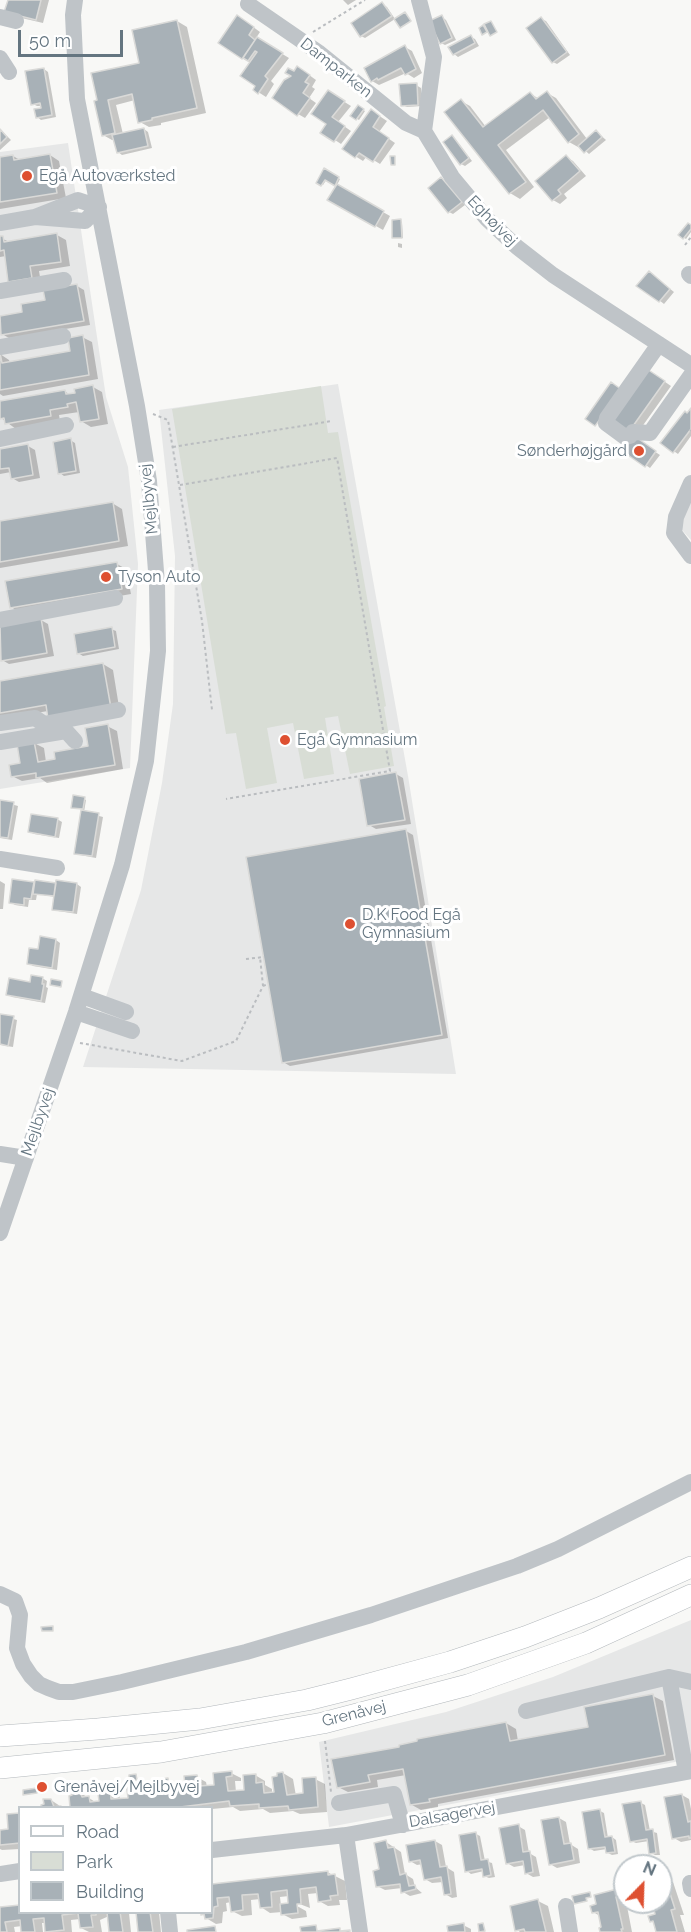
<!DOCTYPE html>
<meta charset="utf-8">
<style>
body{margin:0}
#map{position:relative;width:691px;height:1932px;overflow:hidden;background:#f8f8f6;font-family:Raleway,sans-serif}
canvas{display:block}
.legend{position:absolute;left:18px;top:1806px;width:195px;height:108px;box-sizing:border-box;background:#fff;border:2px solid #c1c8cc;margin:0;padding:8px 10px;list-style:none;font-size:18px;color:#647580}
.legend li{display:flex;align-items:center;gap:12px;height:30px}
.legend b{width:30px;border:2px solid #c1c8cc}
.north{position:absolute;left:613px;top:1854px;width:60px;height:60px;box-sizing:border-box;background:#fff;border:2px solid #c1c8cc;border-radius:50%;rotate:23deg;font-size:16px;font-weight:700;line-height:24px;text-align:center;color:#647580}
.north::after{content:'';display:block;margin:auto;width:21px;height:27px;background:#de5031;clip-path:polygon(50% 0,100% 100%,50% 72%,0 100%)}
.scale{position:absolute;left:18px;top:30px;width:105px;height:27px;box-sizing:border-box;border:3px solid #647580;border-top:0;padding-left:8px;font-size:18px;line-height:21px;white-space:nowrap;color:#647580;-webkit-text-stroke:4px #fff;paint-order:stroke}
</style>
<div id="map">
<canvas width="691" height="1932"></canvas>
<ul class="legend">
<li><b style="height:8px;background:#fff"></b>Road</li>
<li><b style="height:16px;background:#d8ddd5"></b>Park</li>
<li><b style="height:16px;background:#a8b1b7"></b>Building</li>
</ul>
<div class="north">N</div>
<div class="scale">50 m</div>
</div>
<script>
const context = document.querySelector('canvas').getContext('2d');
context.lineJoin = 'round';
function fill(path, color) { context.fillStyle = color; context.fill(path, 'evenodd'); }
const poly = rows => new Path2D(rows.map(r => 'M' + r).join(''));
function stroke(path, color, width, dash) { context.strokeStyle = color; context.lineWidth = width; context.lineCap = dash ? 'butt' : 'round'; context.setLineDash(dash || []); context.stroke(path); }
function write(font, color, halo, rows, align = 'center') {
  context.font = font + ' Raleway,sans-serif'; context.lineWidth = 6; context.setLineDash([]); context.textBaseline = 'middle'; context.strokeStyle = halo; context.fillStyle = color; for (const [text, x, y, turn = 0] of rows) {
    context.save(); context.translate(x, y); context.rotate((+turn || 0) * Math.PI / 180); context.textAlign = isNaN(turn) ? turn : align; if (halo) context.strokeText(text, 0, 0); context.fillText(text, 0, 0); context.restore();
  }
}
const built = poly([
 [68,143,106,397,128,467,138,564,130,768,0,789,0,152],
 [338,384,408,776,456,1074,83,1067,141,890,162,783,173,704,175,556,159,410],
 [691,496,691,540,682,530,682,514],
 [691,1620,691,1759,329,1827,319,1742,446,1712,553,1677]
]);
const green = poly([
 [321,386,328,433,338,432,386,706,384,707,394,766,350,774,338,716,325,718,334,774,304,779,293,723,267,728,277,783,246,789,236,733,226,734,172,409]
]);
const shadow = poly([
 [9,0,49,0,43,23,13,16],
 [343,0,356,0,348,5],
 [382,4,387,7,395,19,365,38,361,36],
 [442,17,446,20,456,40,445,45,441,43],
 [541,19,546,21,570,55,557,64,553,62],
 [177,21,187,27,206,113,161,123,161,125,149,127,140,122,135,100,116,105,123,134,144,129,148,132,152,148,122,155,118,152,115,140,112,140,103,135,96,102,141,64],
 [245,21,260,32,256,38,289,58,271,81,274,84,266,97,255,90,257,86,251,63,242,58],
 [471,37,475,39,479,46,458,57,454,54],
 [405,47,412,51,422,73,414,78,406,73,379,85,372,81],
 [44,69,48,72,56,117,41,120,37,117,43,110,42,106,37,106,33,104],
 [305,72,316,80,312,87,315,89,309,98,316,103,305,118,298,114,295,73],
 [416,85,421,88,422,106,407,107,402,105],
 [530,93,539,99,547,93,556,98,587,139,597,132,606,140,589,154,580,146,578,147,569,142,550,117,506,150,534,187,520,199,510,193,461,101,470,106,486,127],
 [335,96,351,106,338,122,351,131,341,144,335,140,328,124],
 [358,107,365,111,359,120,352,116],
 [378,115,387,121,379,132,395,143,380,164,367,156,363,161,344,149],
 [0,129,11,140,0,150],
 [452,137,456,140,472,161,465,166,461,164],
 [50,155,59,161,66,198,0,209,0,158,13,156,20,160],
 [566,157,573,161,586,176,564,194,567,198,560,204,553,200],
 [325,170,340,179,337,185,327,179,323,185,318,182],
 [441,179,446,182,465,205,453,214,449,212],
 [337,186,390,216,383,230,330,200],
 [401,221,402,222,403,238,396,238,394,237],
 [691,226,691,232,686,239,680,235],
 [57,235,66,240,70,266,39,271,41,283,19,286,6,256,0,257,0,238,10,242],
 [398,243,402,244,402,248,398,247],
 [653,275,674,292,664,304,650,293],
 [77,286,84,290,90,325,9,338,2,334,0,317,24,313],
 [82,337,92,342,98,379,3,396,0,394,0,354,9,360,10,363,72,353],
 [655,375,671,386,634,438,660,455,650,468,624,450,635,435,629,432],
 [93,387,102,392,108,424,91,427,81,421,79,412,59,415,60,421,16,429,1,418,0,401,2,402,64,391,71,395],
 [691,410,691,436,678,454,662,443],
 [70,440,75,443,80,473,64,476,60,473],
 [28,446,35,450,40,478,19,482,12,478,11,472,0,474,0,451],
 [112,503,122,509,128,546,0,568,0,523],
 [117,564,126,569,131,594,21,613,11,607],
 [41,620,48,624,54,656,9,664,2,660,0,627],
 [111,629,116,631,119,649,83,656,78,653],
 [103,664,113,670,120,713,48,711,0,719,0,682],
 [107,726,117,731,123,769,47,783,40,778,22,781,12,776,22,764,34,743,44,748,46,762,90,748],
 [396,774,403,778,411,824,376,829,369,825],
 [84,799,86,800,84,812,103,817,96,858,80,855,76,853,83,809,74,808],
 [0,801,18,806,12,840,0,838],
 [57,819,62,822,59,838,34,834,29,832],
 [406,831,413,835,448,1038,290,1066,283,1062],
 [0,881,5,884,3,909,0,909],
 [13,881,57,885,77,884,81,887,77,914,58,911,54,909,55,897,37,894,36,900,29,900,28,907,15,905,10,902],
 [56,940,60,943,57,970,33,966,28,963,39,951],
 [42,978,47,981,46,987,48,988,45,1003,12,997,8,995],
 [0,1015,17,1020,13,1047,0,1045],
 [653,1696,663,1701,674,1760,438,1804,438,1807,421,1810,412,1805,406,1775,377,1780,378,1787,348,1792,338,1787,401,1748,506,1723,516,1729,518,1741,590,1728],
 [231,1773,241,1778,241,1781,235,1781,236,1792,246,1791,255,1775,265,1781,265,1785,272,1789,272,1793,275,1793,283,1773,293,1779,296,1796,305,1795,315,1779,325,1784,327,1812,300,1814,293,1811,270,1813,263,1809,240,1811,233,1807,212,1809,212,1808,72,1808,79,1792,97,1803,100,1802,110,1786,119,1792,120,1800,129,1799,137,1783,131,1780,136,1776,138,1780,134,1781,148,1789,149,1794,158,1793,168,1780,178,1786,187,1786,197,1777,206,1782,207,1787,216,1786,215,1774],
 [682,1795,689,1799,691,1809,691,1840,681,1842,674,1838],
 [51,1800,60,1806,60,1807,42,1808],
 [641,1803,645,1805,650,1831,657,1833,660,1855,655,1855,651,1853,649,1841,636,1843,631,1841],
 [600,1811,604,1813,608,1838,612,1837,616,1840,618,1854,612,1855,608,1853,607,1849,594,1851,589,1848],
 [20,1815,20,1849,2,1850,0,1849,0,1832,10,1831],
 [559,1818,566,1822,570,1844,578,1849,580,1863,557,1868,550,1864],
 [518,1826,525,1830,529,1853,536,1857,540,1876,533,1877,526,1873,525,1865,514,1867,507,1863],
 [476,1834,480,1836,485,1861,492,1863,495,1877,489,1878,484,1876,484,1871,471,1874,467,1871],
 [435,1841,442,1845,446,1867,454,1872,457,1897,452,1898,445,1894,443,1882,432,1883,425,1879,423,1864,417,1865,410,1861],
 [386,1842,401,1852,405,1874,413,1879,415,1887,422,1893,410,1896,403,1892,402,1888,385,1890,377,1886],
 [327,1872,345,1881,347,1900,339,1900,340,1905,328,1906,319,1901,318,1893,308,1894,310,1908,297,1903,297,1906,306,1911,307,1917,292,1919,282,1914,282,1912,270,1913,261,1907,260,1899,251,1900,252,1915,242,1916,232,1911,231,1902,226,1903,227,1911,223,1912,222,1923,216,1924,206,1918,206,1915,203,1914,212,1912,212,1885],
 [289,1896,290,1904,281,1906,280,1897],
 [661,1877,664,1877,673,1882,684,1915,680,1915,685,1932,658,1932,656,1924,651,1921,657,1915,654,1904,651,1905,646,1902,661,1902],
 [617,1891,625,1896,632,1932,601,1932,603,1928,600,1916,593,1912],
 [538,1901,548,1906,554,1932,520,1932,517,1930],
 [0,1909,20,1912,159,1912,161,1932,140,1932,137,1913,129,1913,131,1932,111,1932,109,1916,100,1920,102,1932,89,1932,81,1928,80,1919,71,1920,72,1932,49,1932,47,1931,46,1923,42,1923,43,1932,23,1932,22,1926,14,1927,15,1932,0,1932],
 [463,1925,471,1929,471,1932,449,1932]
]);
const building = poly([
 [8,0,41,0,36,20,4,12,8,0],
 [382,2,392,16,360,37,351,23,382,2],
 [405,12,411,21,400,28,394,19,405,12],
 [237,15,254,27,249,35,255,40,242,59,218,43,237,15],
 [442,15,452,38,440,44,429,21,442,15],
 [541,17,567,52,552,63,526,28,541,17],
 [177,20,197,108,152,118,152,120,138,123,132,94,108,100,115,133,102,136,94,101,97,100,91,73,139,63,132,30,177,20],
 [491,21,497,32,490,36,484,24,491,21],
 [483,25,487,32,482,35,479,28,483,25],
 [471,35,475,43,453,55,448,47,471,35],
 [257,37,283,53,265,76,268,79,258,94,253,90,255,86,240,76,257,52,255,51,248,61,243,58,257,37],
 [405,45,416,69,405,75,401,68,378,80,377,78,371,82,364,68,405,45],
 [297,66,310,75,305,82,309,84,303,93,310,98,297,116,272,98,284,80,291,76,285,73,288,68,294,71,297,66],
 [44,68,52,115,36,118,34,109,41,108,40,103,31,105,25,71,44,68],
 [417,83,418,105,401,106,399,84,417,83],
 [328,90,345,101,332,117,345,126,334,142,320,133,326,124,311,114,328,90],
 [547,91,579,134,568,143,543,110,498,145,526,182,509,194,444,112,461,99,483,127,530,92,536,99,547,91],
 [358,105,364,109,356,120,350,116,358,105],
 [371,109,380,116,373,127,389,138,373,162,359,153,355,158,342,149,371,109],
 [144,128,148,146,117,153,112,135,144,128],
 [0,129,7,137,0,144,0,129],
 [596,130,602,137,584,153,578,146,596,130],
 [452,135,469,158,460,165,443,142,452,135],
 [50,154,57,193,0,202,0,157,13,155,14,160,50,154],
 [566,155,580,171,558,190,561,194,552,201,535,181,566,155],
 [390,156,395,156,395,165,391,165,390,156],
 [324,168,339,177,335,186,325,180,321,186,316,183,324,168],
 [441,177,462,202,448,213,428,188,441,177],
 [337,184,384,211,375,227,327,200,337,184],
 [401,219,402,238,392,238,392,220,401,219],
 [688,223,691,225,691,229,683,239,678,235,688,223],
 [57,233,61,262,30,266,32,278,8,282,4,250,0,251,0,236,3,236,4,242,57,233],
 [649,271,670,289,659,302,636,286,649,271],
 [77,284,84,321,1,335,0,316,22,312,21,304,45,300,43,290,77,284],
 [83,335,89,375,0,390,0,353,2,363,70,351,68,338,83,335],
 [647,369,665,381,628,433,610,421,647,369],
 [611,382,622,390,595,426,585,419,611,382],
 [93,385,99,419,80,422,76,402,67,404,68,407,50,410,51,416,5,424,4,418,0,419,0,401,65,390,66,394,75,393,74,389,93,385],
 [691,408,691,429,673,453,660,443,685,411,687,413,691,408],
 [633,435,656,451,645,467,622,451,633,435],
 [71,438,76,471,58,474,53,442,71,438],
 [28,444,33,475,11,479,9,468,0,469,0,449,28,444],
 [113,502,119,541,0,562,0,521,113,502],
 [117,562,122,589,10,608,5,581,117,562],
 [41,618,47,653,1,661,0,626,41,618],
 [112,627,115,647,77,654,74,634,112,627],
 [103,663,111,708,48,719,46,705,0,713,0,681,103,663],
 [108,724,115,765,36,778,36,773,11,777,9,765,20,763,17,744,34,741,38,762,55,759,54,752,88,746,85,728,108,724],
 [396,772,405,820,367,826,359,779,396,772],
 [73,795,85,797,83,809,71,808,73,795],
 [0,800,14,802,8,838,0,837,0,800],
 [81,810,99,813,92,856,74,854,81,810],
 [31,814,58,818,55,837,28,832,31,814],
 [406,829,442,1035,282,1063,246,857,406,829],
 [12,879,34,882,31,899,24,898,24,905,9,903,12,879],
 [35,880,56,883,54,896,33,894,35,880],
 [56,880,77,883,73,912,52,910,56,880],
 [40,936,56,939,52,968,27,964,29,948,38,949,40,936],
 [31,975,43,977,42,984,44,984,41,1001,6,995,9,978,30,982,31,975],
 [51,979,62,981,61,987,50,985,51,979],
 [0,1014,14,1016,8,1046,0,1044,0,1014],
 [53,1626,53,1631,42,1631,41,1627,53,1626],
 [653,1694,665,1755,429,1799,430,1802,410,1805,403,1769,368,1775,370,1782,337,1788,331,1759,399,1747,399,1745,417,1741,417,1739,506,1722,510,1741,588,1727,584,1707,653,1694],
 [232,1771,232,1776,226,1777,228,1791,244,1790,243,1775,256,1774,256,1783,263,1782,264,1793,274,1792,272,1777,277,1776,277,1773,283,1772,287,1795,303,1793,302,1778,316,1777,318,1807,289,1810,288,1806,259,1808,259,1804,230,1806,229,1801,172,1808,70,1808,69,1796,72,1795,71,1791,79,1790,82,1797,89,1796,90,1802,99,1801,97,1786,110,1785,111,1799,128,1798,126,1783,139,1782,140,1793,156,1791,155,1780,168,1778,169,1786,185,1785,184,1776,197,1775,199,1786,214,1785,213,1773,232,1771],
 [136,1774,137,1780,129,1781,129,1775,136,1774],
 [37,1788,37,1793,23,1795,23,1790,37,1788],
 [682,1794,688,1822,691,1821,691,1838,689,1838,689,1836,672,1839,664,1797,682,1794],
 [43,1799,51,1799,54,1807,61,1806,61,1808,41,1808,41,1805,44,1804,43,1799],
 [641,1801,646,1830,653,1829,656,1853,649,1854,647,1839,630,1842,622,1804,641,1801],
 [600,1809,605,1837,612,1836,615,1852,606,1853,605,1847,588,1849,582,1812,600,1809],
 [20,1813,20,1843,0,1845,0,1830,8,1829,7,1814,20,1813],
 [559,1817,564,1844,571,1843,574,1860,549,1865,541,1820,559,1817],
 [519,1824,523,1852,530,1851,533,1872,525,1874,523,1861,506,1864,499,1828,519,1824],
 [476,1832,481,1860,488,1859,491,1875,483,1877,482,1869,465,1872,459,1835,476,1832],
 [386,1840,388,1848,394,1847,400,1875,406,1873,409,1886,415,1885,416,1889,401,1893,400,1884,376,1887,373,1871,379,1869,374,1843,386,1840],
 [435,1840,440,1867,447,1866,451,1894,444,1895,441,1877,424,1880,420,1860,409,1862,406,1845,435,1840],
 [328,1871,328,1875,335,1874,338,1895,330,1896,331,1900,318,1902,316,1887,300,1889,301,1904,297,1904,298,1913,281,1915,280,1904,288,1903,287,1890,271,1892,272,1907,260,1908,258,1894,242,1895,243,1910,231,1912,229,1897,217,1898,218,1906,214,1907,213,1918,205,1919,204,1914,201,1915,201,1912,212,1912,212,1884,328,1871],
 [664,1875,675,1909,671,1910,677,1932,656,1932,653,1921,650,1922,648,1916,655,1914,652,1902,661,1902,661,1876,664,1875],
 [617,1889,618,1896,616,1897,623,1929,621,1929,622,1932,600,1932,599,1928,601,1927,598,1912,592,1913,590,1906,596,1904,594,1895,617,1889],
 [590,1892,591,1897,586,1898,587,1901,574,1904,572,1896,590,1892],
 [538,1899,546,1932,525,1932,524,1929,515,1931,510,1906,538,1899],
 [20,1905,20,1912,96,1912,96,1915,91,1915,93,1927,80,1928,78,1913,62,1915,64,1930,45,1932,44,1918,33,1919,35,1932,21,1932,20,1920,5,1922,7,1932,0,1932,0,1907,20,1905],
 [107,1912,120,1912,123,1932,109,1932,107,1912],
 [136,1912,150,1912,153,1932,138,1932,136,1912],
 [464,1923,465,1932,448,1932,447,1926,464,1923],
 [483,1923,485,1931,479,1932,478,1924,483,1923],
 [316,1925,317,1931,340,1928,340,1931,350,1930,350,1932,301,1932,300,1927,316,1925],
 [215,1926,216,1932,187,1932,187,1930,215,1926]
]);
const path = poly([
 [313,32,365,0],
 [685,245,691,237],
 [153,414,168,420,202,621,212,710],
 [690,430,691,431],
 [173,447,332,421],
 [180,485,337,458,390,771,226,799],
 [246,959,264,957],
 [263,986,268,984],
 [80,1043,182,1061,236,1041,263,986,260,957],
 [325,1741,331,1792]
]);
const minor = poly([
 [419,0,434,57,424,131,452,177,487,219,517,247,553,275,691,365],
 [248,4,318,52,406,123,424,131],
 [0,17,16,21],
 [0,58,9,72],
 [0,223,35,217,78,200,99,207,85,221,35,217],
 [689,274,691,276],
 [0,291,64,280],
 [659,344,607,418,606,423,625,437,630,436,633,432,650,433,691,375],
 [0,347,63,336],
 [0,439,66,425],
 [691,483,676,517,674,533,691,556],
 [0,620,115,598],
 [0,723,35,718,44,724,118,710],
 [0,742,66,731,75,741],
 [0,859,57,868],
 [82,996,126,1012],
 [76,1012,132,1031],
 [0,1154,26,1158],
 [0,1233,76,1012,122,865,146,761,158,651,157,584,149,481,137,406,77,99,73,15,75,0],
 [0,1594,15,1601,20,1615,17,1648,23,1664,31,1676,39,1684,48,1688,59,1692,73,1692,122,1682,246,1652,371,1615,517,1566,558,1549,691,1482],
 [669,1677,691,1682],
 [526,1711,669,1677,686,1772],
 [339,1803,394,1794,403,1825],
 [346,1835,360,1932],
 [212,1850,346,1835,691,1771],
 [0,1874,20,1871],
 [690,1883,691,1889],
 [566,1906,570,1932],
 [168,1912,170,1932]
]);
const major = poly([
 [0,1736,98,1729,200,1719,307,1700,351,1689,450,1662,525,1637,599,1608,691,1567],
 [0,1768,161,1752,323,1723,468,1685,586,1643,691,1595]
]);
const markers = [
 [27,176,6,"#de5031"],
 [639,451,6,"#de5031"],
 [106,577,6,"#de5031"],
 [285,740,6,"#de5031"],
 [350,924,6,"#de5031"],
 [42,1787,6,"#de5031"]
];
const streetNames = [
 ["Damparken",336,68,38],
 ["Eghøjvej",492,221,46],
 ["Mejlbyvej",149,499,-96],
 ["Mejlbyvej",38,1122,-71],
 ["Grenåvej",354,1714,-14],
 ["Dalsagervej",452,1815,-10]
];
const poiNames = [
 ["Egå Autoværksted",39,176],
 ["Sønderhøjgård",627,451,"right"],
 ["Tyson Auto",118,577],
 ["Egå Gymnasium",297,740],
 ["D.K Food Egå",362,915],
 ["Gymnasium",362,933],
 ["Grenåvej/Mejlbyvej",54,1787]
];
fill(built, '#e6e7e7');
fill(green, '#d8ddd5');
fill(shadow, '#0003');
fill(building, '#a8b1b7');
stroke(building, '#dadad8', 1.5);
stroke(major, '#b3b8bc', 22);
stroke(path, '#babdc0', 2, [3, 3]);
stroke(minor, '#bfc4c8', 16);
stroke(major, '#fff', 21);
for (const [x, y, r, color] of markers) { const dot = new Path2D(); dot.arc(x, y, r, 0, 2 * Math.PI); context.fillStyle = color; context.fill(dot); stroke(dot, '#fff', 2); }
write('16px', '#647580', '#fff', streetNames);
write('16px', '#647580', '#fff', poiNames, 'left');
</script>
